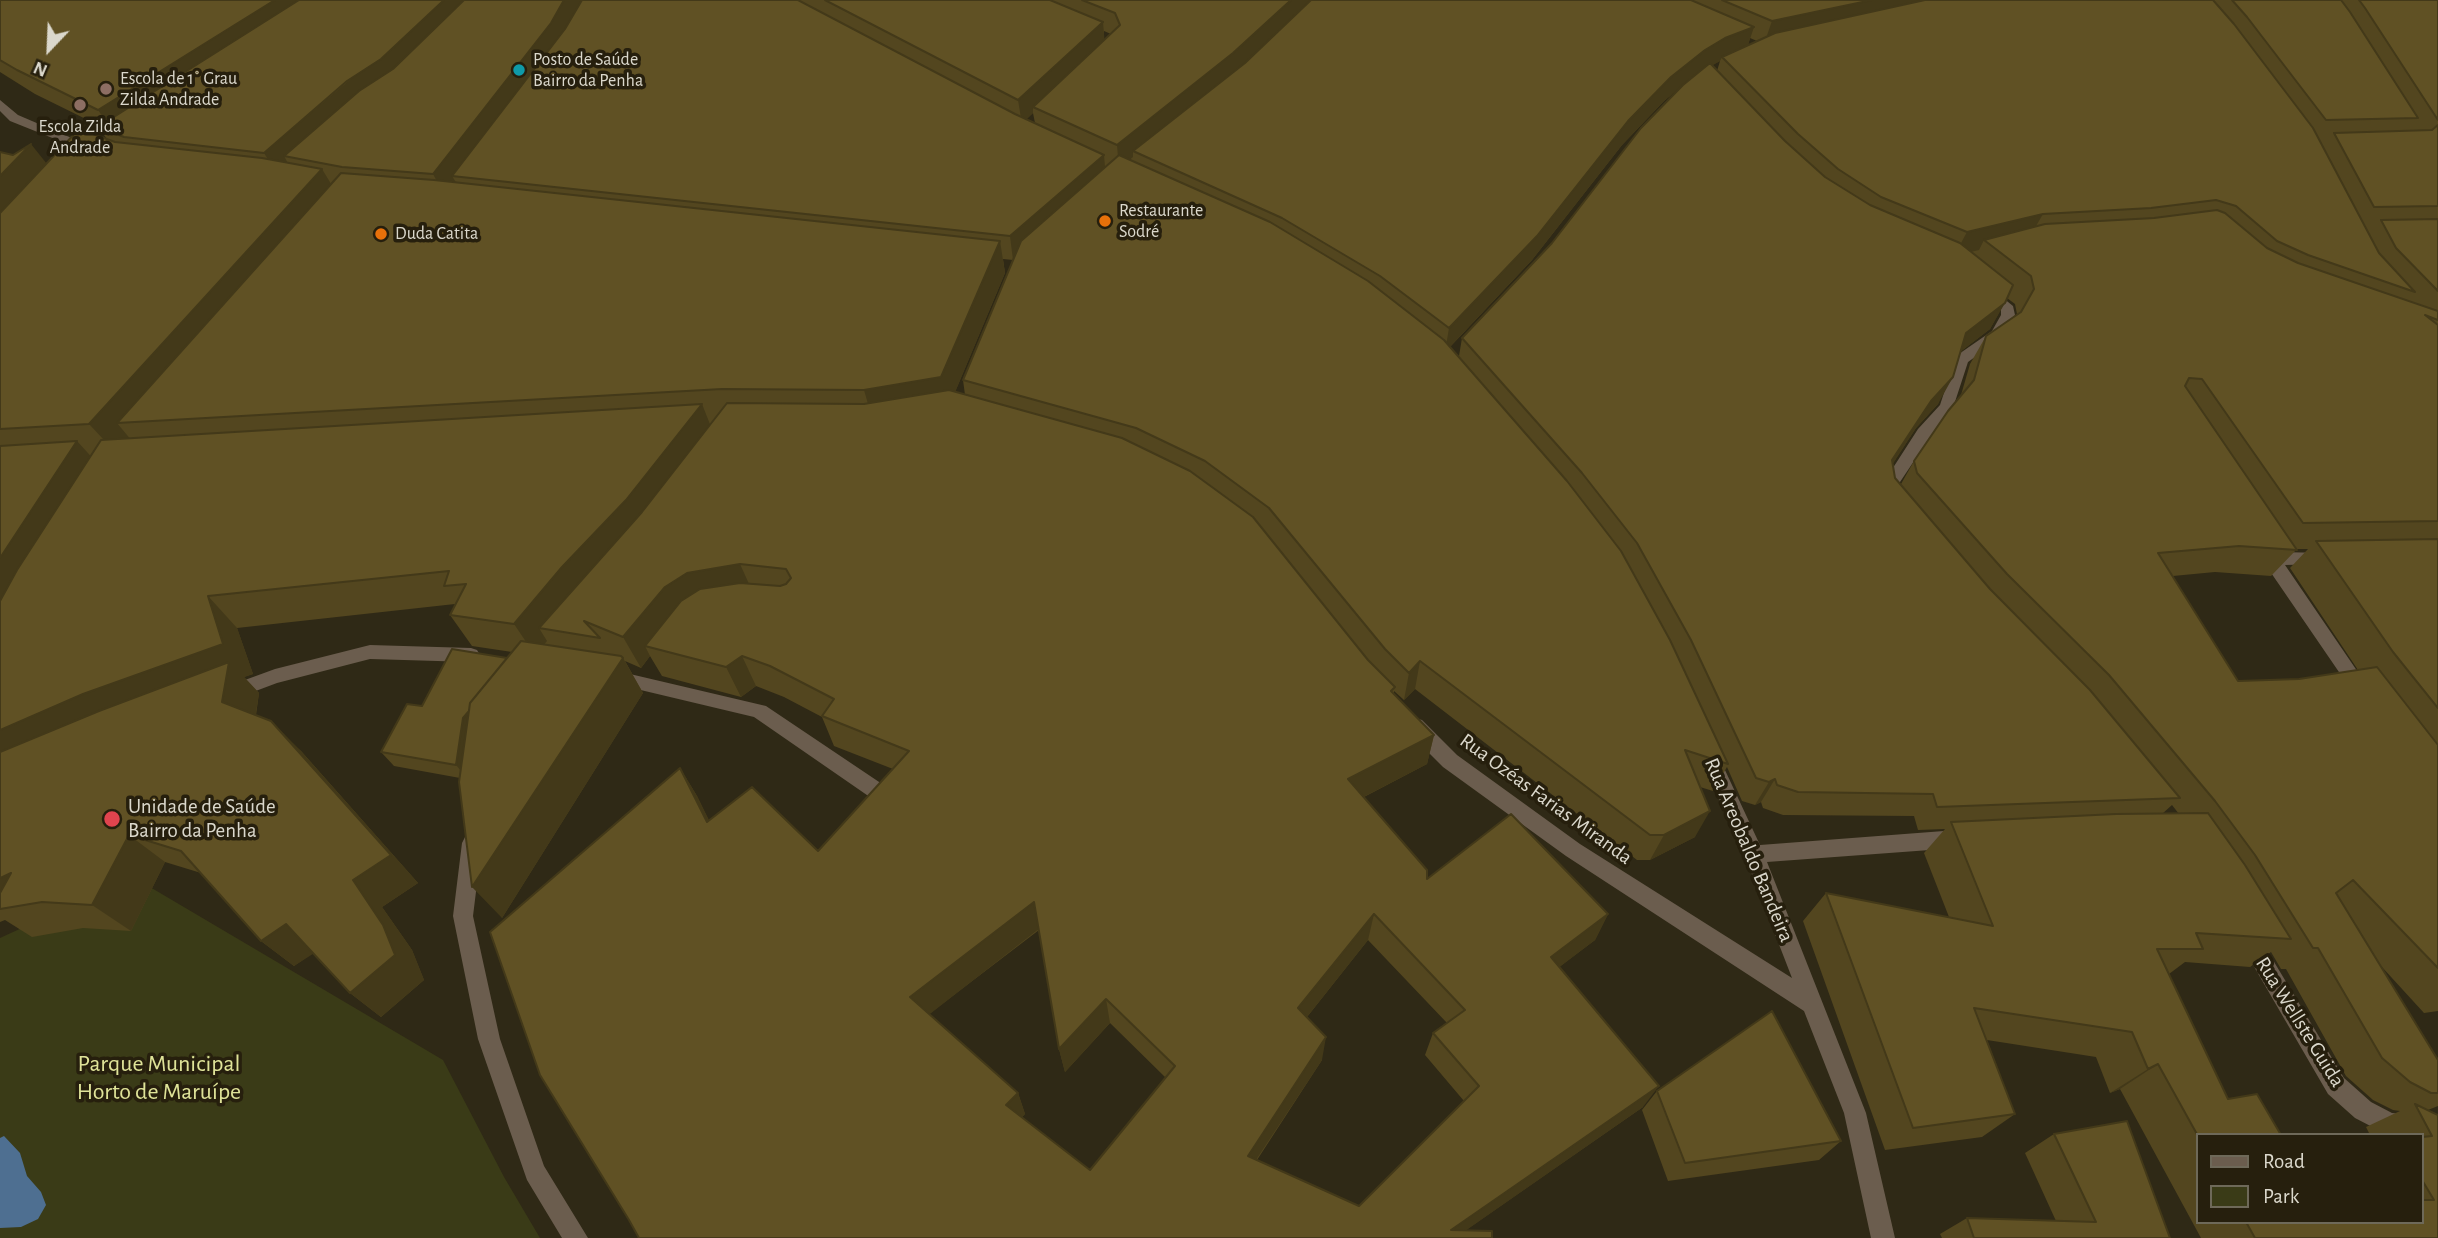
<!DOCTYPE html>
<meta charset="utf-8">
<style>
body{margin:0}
#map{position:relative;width:2438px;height:1238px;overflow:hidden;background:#2f2916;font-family:"Alegreya Sans",sans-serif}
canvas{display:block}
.legend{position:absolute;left:2196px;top:1133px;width:228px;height:91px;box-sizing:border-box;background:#261f0d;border:2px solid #6e6959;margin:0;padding:9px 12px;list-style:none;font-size:21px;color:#dbd8cc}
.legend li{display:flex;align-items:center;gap:14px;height:35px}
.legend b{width:35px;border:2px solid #6e6959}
.north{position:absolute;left:14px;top:14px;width:70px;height:70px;-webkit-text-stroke:5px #261f0d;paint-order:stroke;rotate:203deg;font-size:19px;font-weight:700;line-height:28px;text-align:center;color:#dbd8cc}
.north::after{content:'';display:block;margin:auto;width:24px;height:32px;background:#dbd8cc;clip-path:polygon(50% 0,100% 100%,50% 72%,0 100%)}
</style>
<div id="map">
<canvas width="2438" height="1238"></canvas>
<ul class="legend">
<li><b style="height:9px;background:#6b5d4e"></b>Road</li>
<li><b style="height:19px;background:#3a3b17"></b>Park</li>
</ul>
<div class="north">N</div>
</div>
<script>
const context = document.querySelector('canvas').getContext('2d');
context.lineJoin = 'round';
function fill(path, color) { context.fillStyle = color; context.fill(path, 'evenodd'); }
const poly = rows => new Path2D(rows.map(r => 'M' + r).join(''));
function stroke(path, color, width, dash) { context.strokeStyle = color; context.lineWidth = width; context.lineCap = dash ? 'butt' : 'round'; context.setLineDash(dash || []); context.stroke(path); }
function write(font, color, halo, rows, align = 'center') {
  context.font = font + ' "Alegreya Sans",sans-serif'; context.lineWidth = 7; context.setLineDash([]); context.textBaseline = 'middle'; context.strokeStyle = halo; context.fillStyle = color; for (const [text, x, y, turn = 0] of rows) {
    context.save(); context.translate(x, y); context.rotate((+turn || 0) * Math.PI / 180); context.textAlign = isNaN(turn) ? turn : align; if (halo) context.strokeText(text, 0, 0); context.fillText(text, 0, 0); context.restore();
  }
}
const green = poly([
 [133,877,443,1060,504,1177,540,1238,0,1238,0,938]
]);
const water = poly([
 [4,1136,20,1153,27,1176,41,1192,46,1205,38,1219,21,1227,0,1228,0,1138]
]);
const minor = poly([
 [0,100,18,115,95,148,89,152,85,151,10,121,0,111,0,100],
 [1987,285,2013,306,2015,315,2003,337,1968,362,1952,411,1930,437,1896,488,1895,501,1883,501,1880,488,1918,429,1940,405,1956,356,1992,331,2001,315,2001,310,1980,290,1987,285],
 [2266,544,2272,546,2277,552,2329,553,2331,558,2329,563,2323,564,2285,565,2366,684,2369,689,2366,694,2360,696,2354,694,2265,564,2258,550,2266,544],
 [370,645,471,648,477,650,480,655,477,660,471,662,370,659,277,683,229,701,223,698,220,693,223,688,275,669,370,645],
 [613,670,766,706,891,790,894,796,891,802,884,804,877,802,754,717,607,682,604,677,607,672,613,670],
 [1415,718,1422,720,1457,755,1580,844,1792,978,1744,854,1701,759,1703,753,1710,751,1717,753,1760,845,1957,830,1964,833,1967,839,1964,845,1957,848,1767,862,1866,1113,1895,1238,1871,1238,1844,1113,1804,1011,1566,856,1443,767,1408,732,1406,726,1408,720,1415,718],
 [472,834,479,837,482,843,473,916,500,1039,544,1166,588,1238,562,1238,527,1180,478,1039,453,916,462,843,465,837,472,834],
 [2249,929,2256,932,2344,1078,2371,1102,2392,1113,2438,1118,2438,1140,2422,1140,2422,1135,2389,1135,2382,1132,2355,1118,2328,1094,2242,946,2239,939,2242,932,2249,929]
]);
const wall = poly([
 [0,0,2438,0,2438,1011,2424,1013,2381,966,2438,1060,2438,1106,2428,1110,2438,1115,2438,1238,2201,1238,2120,1089,2110,1093,2096,1057,1987,1040,2015,1114,1982,1137,1885,1150,1803,921,1826,893,1949,917,1924,853,1945,829,1918,830,1914,816,1783,815,1763,808,1761,802,1755,805,1742,801,1727,767,1713,791,1700,787,1695,837,1650,860,1637,860,1415,689,1404,700,1394,691,1394,694,1434,735,1427,764,1364,797,1427,879,1608,914,1595,940,1559,967,1643,1107,1466,1230,639,1238,680,768,697,796,709,821,818,851,893,769,834,746,822,717,784,697,756,686,741,697,662,676,650,656,641,668,625,661,643,693,502,918,460,778,394,766,381,752,422,706,507,658,512,652,472,646,450,615,455,604,237,628,253,674,244,677,259,693,256,715,301,751,418,883,382,907,412,950,424,980,381,1017,350,993,313,953,294,966,261,941,201,873,165,862,131,931,83,928,32,937,5,920,0,922,0,152,47,164,107,139,98,127,100,126,35,94,0,72],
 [1104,31,1111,34,1104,41],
 [1750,38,1757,41,1748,45],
 [1720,61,1717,71,1712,65],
 [1681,87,1552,243,1462,338,1459,356,1450,347,1532,260,1622,145,1664,101],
 [1033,113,1035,123,1026,119],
 [1003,259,1013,260,963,380,965,395,955,392,1005,273],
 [2007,298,2015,304,2017,314,1986,336,1970,364,1961,395,1914,461,1901,484,1895,478,1893,463,1916,428,1938,404,1960,352,1990,329],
 [2297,549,2308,549,2290,568,2358,670,2299,679,2238,681,2173,576,2215,572,2271,576],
 [2172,805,2179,814,2162,814],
 [1039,930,1059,1049,1065,1072,1110,1023,1166,1078,1090,1170,1022,1117,1025,1114,1018,1093,929,1014],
 [1368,940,1447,1023,1433,1033,1425,1055,1464,1101,1359,1206,1257,1160,1322,1060,1307,1017],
 [2271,952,2281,969,2286,969,2346,1076,2373,1100,2393,1110,2400,1111,2366,1127,2370,1135,2422,1135,2422,1222,2198,1222,2198,1135,2169,974,2185,962,2250,967],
 [1657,1091,1841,1141,1819,1160,1668,1181,1642,1110],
 [2054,1134,2170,1238,1942,1238,1940,1234,1967,1218,2056,1221,2025,1153]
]);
const shadedWall = poly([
 [275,0,324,0,115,134,98,110],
 [444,0,478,0,284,156,290,167,279,177,264,153],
 [564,0,586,0,561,47,452,176,457,184,446,198,433,174],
 [1291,0,1314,0,1233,77,1133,151,1133,157,1119,169,1117,145],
 [1872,0,1972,0,1764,44,1772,21],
 [1103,22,1105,46,1033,107,1033,113,1022,124,1018,100],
 [1754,27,1746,51,1722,57,1720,61,1698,74,1664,101,1622,145,1532,260,1445,352,1449,328,1628,121,1671,77,1705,50,1725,38],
 [31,144,63,184,0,252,0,176],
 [1104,155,1106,179,1013,260,1010,236],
 [322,169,342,202,117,423,132,441,119,456,89,424],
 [2043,214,2029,238,1984,240,1979,250,1954,256,1967,232],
 [1000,241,1005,273,948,409,873,421,864,390],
 [2005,303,1990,329,1951,359,1966,333],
 [1953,377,1938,404,1916,428,1878,487,1892,460,1931,401],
 [702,404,715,437,539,628,547,641,535,655,514,624],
 [77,441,107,474,0,657,0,558],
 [740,564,754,595,645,646,650,656,641,668,623,637,665,587,687,573],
 [208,596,237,628,253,674,244,677,259,693,253,732,0,777,0,730],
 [742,656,756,686,741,697,726,667],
 [510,658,468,779,456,765,463,718],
 [623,658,643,693,502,918,472,887],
 [1420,661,1415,689,1404,700,1409,673],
 [271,721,301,751,418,883,382,907,412,950,424,980,381,1017,350,993,353,880],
 [1434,735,1427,764,1344,807,1348,779],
 [680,768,697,796,724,850,707,822],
 [1775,779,1761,802,1755,805,1769,782],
 [1710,811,1695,837,1650,860,1664,835],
 [129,835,165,862,131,931,92,905],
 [11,873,0,909,0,878],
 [1034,902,1040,928,921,1021,910,997],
 [1374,914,1368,940,1295,1032,1298,1008],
 [1608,914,1595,940,1540,982,1551,957],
 [286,924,319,950,294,966,261,941],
 [1106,999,1110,1023,1065,1072,1059,1049],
 [1326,1037,1322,1060,1246,1175,1248,1156],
 [2158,1064,2120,1089,2110,1093,2148,1069],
 [1659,1086,1643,1107,1455,1238,1451,1230],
 [1018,1093,1025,1114,1014,1126,1006,1105]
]);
const building = poly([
 [0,0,275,0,98,110,17,70,0,60,0,0],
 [299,0,444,0,381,59,347,81,264,153,124,137,98,127,299,0],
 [464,0,564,0,551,23,433,174,342,167,284,156,359,91,393,69,464,0],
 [582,0,798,0,1015,114,1104,155,1010,236,452,176,565,29,582,0],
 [825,0,1050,0,1103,22,1018,100,825,0],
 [1082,0,1291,0,1233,53,1117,145,1033,107,1120,25,1115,13,1082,0],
 [1311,0,1691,0,1754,27,1725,38,1705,50,1671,77,1628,121,1537,236,1449,328,1380,276,1282,218,1133,151,1245,63,1311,0],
 [1722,0,1872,0,1772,21,1722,0],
 [1925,0,2213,0,2234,24,2313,128,2379,253,2415,292,2308,255,2277,241,2236,206,2216,200,2151,208,2043,214,1967,232,1881,197,1838,169,1798,134,1722,57,1775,33,1925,0],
 [2232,0,2341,0,2350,12,2418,118,2326,120,2247,17,2232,0],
 [2359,0,2438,0,2438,120,2365,8,2359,0],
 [1710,63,1785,141,1825,177,1870,205,1960,243,2013,285,2005,303,1966,333,1953,377,1931,401,1892,460,1895,478,1990,589,2090,690,2180,798,1937,807,1933,794,1798,792,1777,785,1775,779,1769,782,1756,778,1691,640,1637,543,1582,473,1462,338,1552,243,1641,128,1683,85,1710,63],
 [2438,125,2438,206,2374,207,2334,133,2432,130,2438,125],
 [79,129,115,142,262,158,322,169,89,424,0,429,0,213,79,129],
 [31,144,0,176,0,152,13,155,31,144],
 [1119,155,1270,222,1368,281,1444,340,1567,481,1621,551,1670,640,1728,764,1685,750,1710,811,1664,835,1650,835,1420,661,1409,673,1385,649,1269,508,1205,461,1136,428,963,380,1021,241,1119,155],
 [341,173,434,180,1000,241,941,377,864,390,722,389,117,423,341,173],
 [2217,210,2225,213,2267,248,2298,263,2438,311,2438,320,2425,315,2438,325,2438,521,2303,523,2202,379,2189,378,2185,386,2297,550,2239,546,2158,553,2238,681,2299,679,2377,667,2438,745,2438,968,2353,880,2336,893,2438,1060,2438,1093,2431,1093,2410,1082,2382,1058,2318,948,2313,948,2255,855,2215,801,2109,675,2007,574,1917,473,1914,461,1948,411,1974,380,1986,336,2021,312,2034,289,2031,276,1984,240,2045,224,2154,218,2217,210],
 [2438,219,2438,291,2396,248,2381,220,2438,219],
 [949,390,1122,438,1190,471,1253,517,1368,660,1395,687,1391,691,1434,735,1348,779,1427,870,1427,879,1511,814,1608,914,1551,957,1659,1086,1451,1230,1492,1231,1492,1238,639,1238,629,1220,540,1075,490,932,680,768,707,822,752,787,818,851,909,751,822,716,834,699,770,666,742,656,726,667,645,646,681,601,700,589,740,583,780,586,786,584,791,578,786,569,740,564,687,573,665,587,623,637,584,621,600,638,539,628,642,512,727,403,864,404,949,390],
 [1034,902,1059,1049,1106,999,1175,1066,1090,1170,1006,1105,1018,1093,910,997,1034,902],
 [1374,914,1465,1010,1433,1033,1479,1086,1359,1206,1248,1156,1326,1037,1298,1008,1374,914],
 [702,404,626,500,562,567,514,624,450,615,466,584,444,586,449,571,208,596,223,644,83,694,0,730,0,601,17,570,101,440,702,404],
 [77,441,0,558,0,446,77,441],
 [2438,539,2438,708,2393,652,2316,541,2438,539],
 [521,641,621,656,623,658,472,887,459,782,470,703,521,641],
 [452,649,507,658,470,703,469,711,463,718,456,765,381,752,407,704,422,706,452,649],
 [229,662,222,702,271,721,391,855,353,880,383,925,395,955,350,993,286,924,261,941,181,851,129,835,92,905,42,902,0,909,0,893,11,873,0,878,0,752,99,711,229,662],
 [2208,813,2245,865,2291,939,2196,933,2203,949,2157,949,2228,1099,2257,1094,2281,1135,2198,1135,2198,1136,2158,1064,2148,1069,2132,1032,1974,1008,2015,1114,1913,1128,1826,893,1993,926,1951,822,2116,814,2208,813],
 [1772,1011,1841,1141,1685,1163,1657,1091,1772,1011],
 [2415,1104,2438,1115,2438,1238,2255,1238,2246,1222,2422,1222,2422,1200,2434,1200,2422,1180,2422,1137,2432,1136,2415,1104],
 [2127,1121,2170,1238,1974,1238,1967,1218,2096,1222,2054,1134,2127,1121]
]);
const markers = [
 [519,70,7,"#0f9aa8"],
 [106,89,7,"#8d6e63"],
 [80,105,7,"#8d6e63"],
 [1105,221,7,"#e8710a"],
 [381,234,7,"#e8710a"],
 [112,819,9,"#e0444e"]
];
const farPoinames = [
 ["Posto de Saúde",533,60],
 ["Bairro da Penha",533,81],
 ["Escola de 1˚ Grau",120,79],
 ["Zilda Andrade",120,100],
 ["Escola Zilda",80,127,"center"],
 ["Andrade",80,148,"center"],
 ["Restaurante",1119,211],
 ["Sodré",1119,232],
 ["Duda Catita",395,234]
];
const streetNames = [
 ["Rua Ozéas Farias Miranda",1546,799,36],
 ["Rua Areobaldo Bandeira",1749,850,67],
 ["Rua Wellste Guida",2300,1022,58]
];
const poiNames = [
 ["Unidade de Saúde",128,807],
 ["Bairro da Penha",128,831]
];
const nearParknames = [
 ["Parque Municipal",159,1064],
 ["Horto de Maruípe",159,1092]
];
fill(green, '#3a3b17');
fill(water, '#4e6f91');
fill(minor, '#6b5d4e');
fill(wall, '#53461f');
fill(shadedWall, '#433919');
fill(building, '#605124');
stroke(building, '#433919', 2);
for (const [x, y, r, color] of markers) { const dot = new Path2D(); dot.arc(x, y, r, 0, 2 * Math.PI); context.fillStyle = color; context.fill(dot); stroke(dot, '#261f0d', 2.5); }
write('18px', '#dbd8cc', '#261f0d', farPoinames, 'left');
write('21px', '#dbd8cc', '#261f0d', streetNames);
write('21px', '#dbd8cc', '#261f0d', poiNames, 'left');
write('24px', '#dfe398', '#261f0d', nearParknames);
</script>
